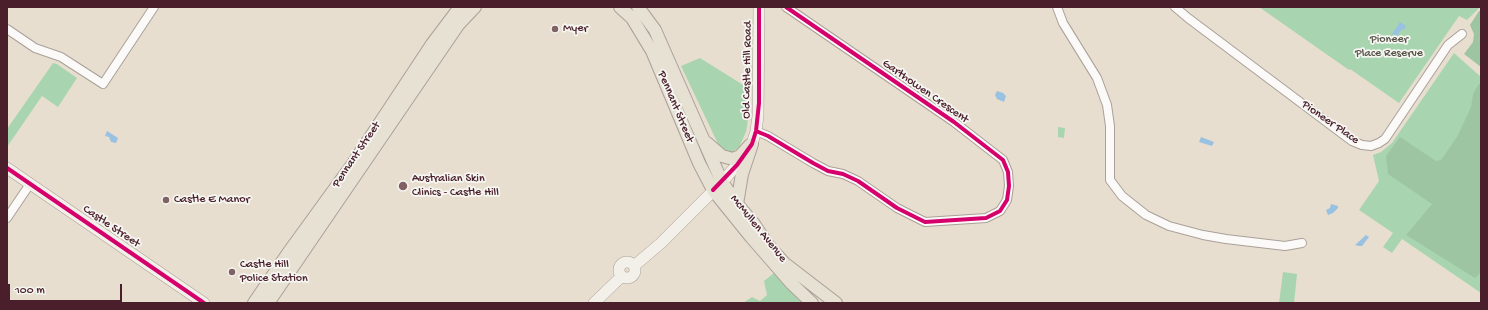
<!DOCTYPE html>
<style>
body{margin:0}
#map{position:relative;width:1488px;height:310px;overflow:hidden;background:#e7decf;font-family:"Gochi Hand",sans-serif}
canvas{display:block}
.frame{position:absolute;inset:0;border:8px solid #4a1f2b;pointer-events:none}
.scale{position:absolute;left:8px;top:284px;width:114px;height:18px;box-sizing:border-box;border:2px solid #4a1f2b;border-top:0;padding-left:5px;font-size:12px;line-height:14px;white-space:nowrap;color:#4a1f2b;-webkit-text-stroke:3px #f6f6f2;paint-order:stroke}
</style>
<div id="map">
<canvas width="1488" height="310"></canvas>
<div class="frame"></div>
<div class="scale">100 m</div>
</div>
<script>
const context = document.querySelector('canvas').getContext('2d');
context.lineJoin = 'round';
function fill(path, color) { context.fillStyle = color; context.fill(path, 'evenodd'); }
const poly = rows => new Path2D(rows.map(r => 'M' + r).join(''));
function stroke(path, color, width, dash) { context.strokeStyle = color; context.lineWidth = width; context.lineCap = dash ? 'butt' : 'round'; context.setLineDash(dash || []); context.stroke(path); }
function write(font, color, halo, rows, align = 'center') {
  context.font = font + ' "Gochi Hand",sans-serif'; context.lineWidth = 3.5; context.setLineDash([]); context.textBaseline = 'middle'; context.strokeStyle = halo; context.fillStyle = color; for (const [text, x, y, turn = 0] of rows) {
    context.save(); context.translate(x, y); context.rotate((+turn || 0) * Math.PI / 180); context.textAlign = isNaN(turn) ? turn : align; if (halo) context.strokeText(text, 0, 0); context.fillText(text, 0, 0); context.restore();
  }
}
const green = poly([
 [1259,7,1480,7,1467,20,1459,16,1399,103,1350,69,1349,70],
 [1454,53,1481,77,1481,293,1402,239,1392,253,1383,247,1393,233,1359,210,1379,181,1373,155,1381,152,1392,143],
 [700,58,748,88,749,113,746,132,739,147,731,153,720,148,681,66],
 [53,63,57,64,77,78,58,107,42,96,7,147,7,129],
 [1058,127,1065,128,1064,138,1058,137],
 [1283,272,1297,274,1294,303,1279,303],
 [774,273,787,288,802,303,743,303,752,297,760,301,767,295,764,281]
]);
const forest = poly([
 [1479,11,1481,11,1481,67,1464,54,1473,42,1474,34,1470,25],
 [1479,84,1481,84,1481,272,1475,278,1406,235,1432,204,1388,174,1386,156,1400,137,1436,161,1441,160,1457,137,1471,107,1473,94]
]);
const water = poly([
 [1400,22,1406,26,1404,30,1402,29,1396,37,1392,34],
 [997,91,1003,93,1006,96,1004,102,997,99,995,95],
 [107,131,118,138,116,143,111,142,109,137,105,136],
 [1201,137,1214,142,1212,146,1199,142],
 [1331,204,1338,206,1338,208,1333,213,1328,215,1326,210,1330,208],
 [1366,235,1369,237,1362,246,1359,246,1355,245]
]);
const street = poly([
 [1057,7,1063,23,1097,78,1107,105,1110,126,1110,180,1122,196,1146,215,1169,226,1203,235,1226,239,1285,246,1302,243],
 [1175,7,1188,18,1352,141,1362,145,1371,146,1379,143,1385,139,1448,45,1462,34],
 [7,29,35,48,61,57,103,84,154,7],
 [756,131,768,136,813,163,828,171,843,174,858,181,897,208,925,222,986,218,1000,211,1007,200,1009,186,1008,172,1003,160,954,122,786,7],
 [7,218,30,184]
]);
const secondary = poly([
 [7,168,204,303],
 '619 270a8 8 0 1 1 16 0a8 8 0 1 1-16 0Z',
 [634,266,661,243,722,182,737,165,752,144,756,131,758,116,759,7],
 [594,303,622,276]
]);
const primary = poly([
 [620,7,632,18,652,51,699,163,713,190,751,237,792,284,812,303],
 [638,7,655,30,722,182,737,204,754,224,767,244,784,263,836,303],
 [707,143,722,156,733,159,740,156,750,145],
 [737,204,742,174,752,144],
 [254,303,291,249,352,165,432,44,460,7],
 [268,303,458,25,475,7]
]);
const cycleway = poly([
 [756,131,768,136,813,163,828,171,843,174,858,181,897,208,925,222,986,218,1000,211,1007,200,1009,186,1008,172,1003,160,954,122,786,7],
 [7,168,204,303],
 [713,190,737,165,752,144,756,131,759,103,759,7]
]);
const markers = [
 [555,29,4,"#816264"],
 [403,186,5,"#816264"],
 [166,200,4,"#816264"],
 [232,272,4,"#816264"]
];
const poiNames = [
 ["Myer",563,29],
 ["Australian Skin",412,179],
 ["Clinics - Castle Hill",412,193],
 ["Castle E Manor",174,200],
 ["Castle Hill",240,265],
 ["Police Station",240,279]
];
const parkNames = [
 ["Pioneer",1389,40],
 ["Place Reserve",1389,54]
];
const streetNames = [
 ["Old Castle Hill Road",748,70,-89],
 ["Garthowen Crescent",925,92,35],
 ["Pennant Street",675,107,67],
 ["Pioneer Place",1330,123,35],
 ["Pennant Street",357,155,-56],
 ["Castle Street",111,227,34],
 ["McMullen Avenue",758,229,51]
];
fill(green, '#a8d5af');
fill(forest, '#9dc5a2');
fill(water, '#99c1e2');
stroke(street, '#aaa099', 10);
stroke(secondary, '#aaa099', 12);
stroke(primary, '#aaa099', 14);
stroke(street, '#fbfaf8', 8);
stroke(secondary, '#f3f0e9', 11);
stroke(primary, '#e6e1d3', 12);
stroke(cycleway, '#d6006c', 4);
for (const [x, y, r, color] of markers) { const dot = new Path2D(); dot.arc(x, y, r, 0, 2 * Math.PI); context.fillStyle = color; context.fill(dot); stroke(dot, '#f6f6f2', 1.5); }
write('12px', '#4a1f2b', '#f6f6f2', poiNames, 'left');
write('12px', '#57544a', '#f6f6f2', parkNames);
write('12px', '#4a1f2b', '#f6f6f2', streetNames);
</script>
